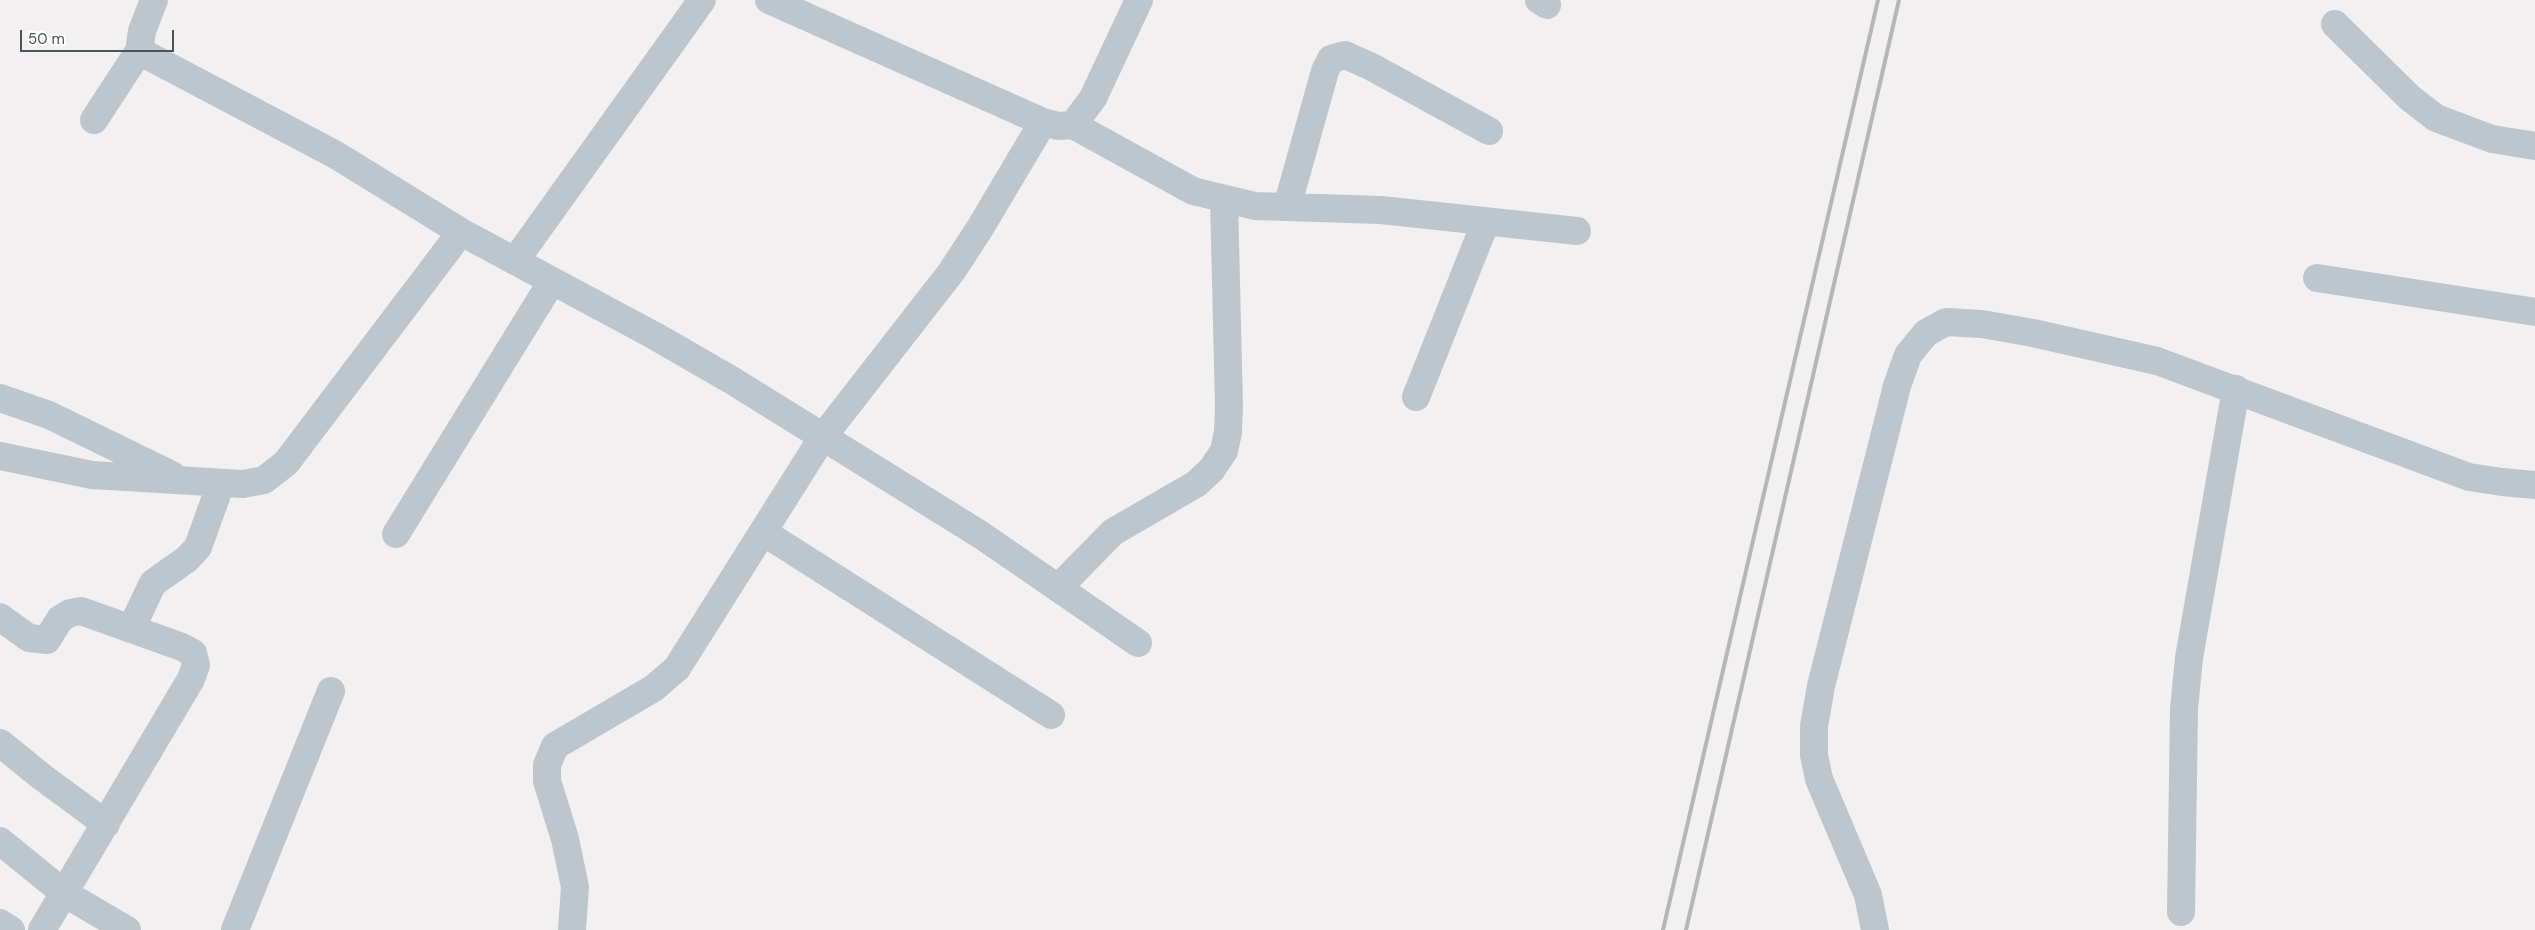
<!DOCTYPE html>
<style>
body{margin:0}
#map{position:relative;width:2535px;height:930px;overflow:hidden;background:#f2f0f0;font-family:"DM Sans",sans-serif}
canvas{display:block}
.scale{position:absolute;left:20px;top:30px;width:154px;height:22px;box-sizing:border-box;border:2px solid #49555c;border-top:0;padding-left:6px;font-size:15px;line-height:18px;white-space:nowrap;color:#49555c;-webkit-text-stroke:4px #fff;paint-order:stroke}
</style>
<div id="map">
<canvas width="2535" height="930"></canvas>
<div class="scale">50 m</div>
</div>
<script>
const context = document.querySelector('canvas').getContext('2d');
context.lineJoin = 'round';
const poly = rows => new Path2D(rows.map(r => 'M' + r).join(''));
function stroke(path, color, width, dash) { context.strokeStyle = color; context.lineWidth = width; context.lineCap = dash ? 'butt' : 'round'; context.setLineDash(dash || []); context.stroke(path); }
const minor = poly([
 [769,0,1043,122,1058,126,1073,125,1093,98,1139,0],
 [1539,0,1547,5],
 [2335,24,2410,98,2436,118,2492,139,2535,146],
 [139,51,336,155,461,232,655,336,733,381,981,535,1138,643],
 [94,120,139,51,142,31,154,0],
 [1073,125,1193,191,1255,206,1381,210,1577,231],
 [1287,207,1325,71,1331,59,1345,55,1370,66,1489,131],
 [515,261,702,0],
 [2317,278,2535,312],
 [1416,397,1486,221],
 [0,398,49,415,172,475],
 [0,456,92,475,243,484,264,480,286,463,461,232],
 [763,532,1051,715],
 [396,534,552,281],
 [1058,588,1113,532,1196,484,1212,469,1224,451,1228,432,1229,406,1224,199],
 [0,617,29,638,47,640,60,619,70,613,81,611,182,647,193,653,196,665,191,679,42,930],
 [131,629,153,583,187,559,198,547,221,483],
 [0,743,42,777,106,824],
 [0,841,64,893,127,930],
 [2181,912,2184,709,2189,658,2236,389],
 [0,923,11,930],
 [235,930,331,691],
 [572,930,575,887,565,839,547,781,547,765,555,746,654,688,677,668,822,438,952,271,980,228,1043,122],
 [1875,930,1868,895,1819,779,1814,755,1814,726,1821,686,1897,386,1908,355,1926,333,1946,322,1982,324,2033,333,2157,361,2469,477,2502,482,2535,485]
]);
const rail = poly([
 [1663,930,1878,0],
 [1686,930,1899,0]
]);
stroke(minor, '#bdc6cc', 28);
stroke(rail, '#b3b6ba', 4);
</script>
